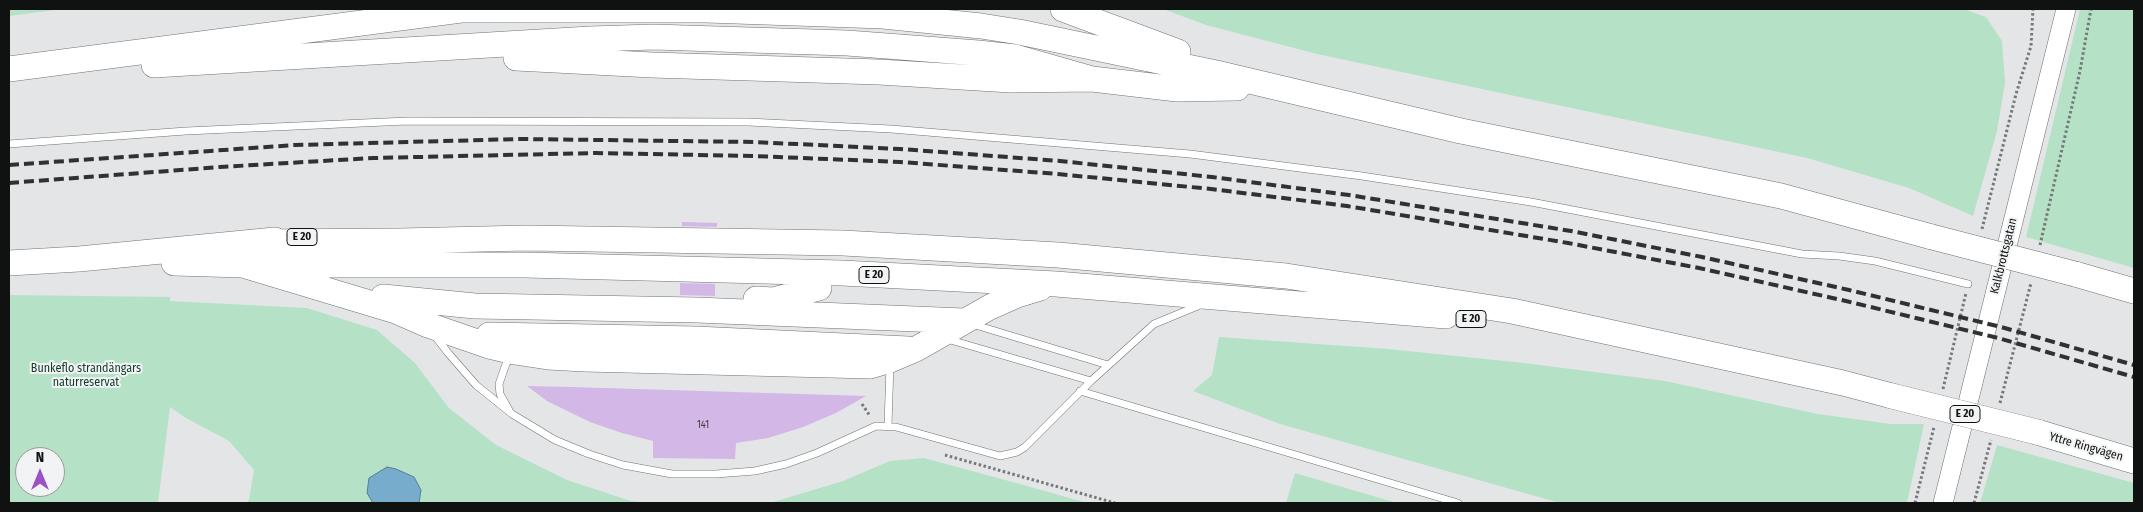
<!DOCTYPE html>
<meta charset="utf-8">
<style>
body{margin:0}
#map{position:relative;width:2143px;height:512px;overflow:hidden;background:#e4e5e7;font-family:"Fira Sans Condensed",sans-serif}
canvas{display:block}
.frame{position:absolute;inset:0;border:10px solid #101111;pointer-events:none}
.north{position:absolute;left:15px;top:447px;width:50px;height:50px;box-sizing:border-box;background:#f2f3f4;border:1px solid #989999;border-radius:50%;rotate:0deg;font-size:14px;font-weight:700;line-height:20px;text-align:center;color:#101111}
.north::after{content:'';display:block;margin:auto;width:18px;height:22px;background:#9a52c6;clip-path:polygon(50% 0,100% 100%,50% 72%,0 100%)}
</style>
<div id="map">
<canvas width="2143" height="512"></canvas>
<div class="frame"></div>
<div class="north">N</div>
</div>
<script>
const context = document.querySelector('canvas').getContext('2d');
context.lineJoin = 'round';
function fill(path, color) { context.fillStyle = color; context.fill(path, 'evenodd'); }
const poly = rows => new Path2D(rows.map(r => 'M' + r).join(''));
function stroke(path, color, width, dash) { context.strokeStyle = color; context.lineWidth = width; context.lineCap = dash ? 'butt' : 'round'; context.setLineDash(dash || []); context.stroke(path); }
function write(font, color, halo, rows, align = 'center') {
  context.font = font + ' "Fira Sans Condensed",sans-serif'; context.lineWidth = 4; context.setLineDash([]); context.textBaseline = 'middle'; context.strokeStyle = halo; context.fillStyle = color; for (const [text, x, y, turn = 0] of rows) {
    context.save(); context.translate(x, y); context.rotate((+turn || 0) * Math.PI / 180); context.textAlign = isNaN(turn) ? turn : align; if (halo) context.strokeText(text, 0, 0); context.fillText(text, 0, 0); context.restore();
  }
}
const green = poly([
 [9,9,63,9,9,16],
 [1163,9,1963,9,1986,17,2002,41,2005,83,1997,131,1973,216,1909,188,1807,158,1317,54,1206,25],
 [2080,9,2134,9,2134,268,2026,237],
 [9,295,170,297,170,301,307,308,377,330,415,363,449,408,496,445,567,480,631,501,652,503,419,503,421,490,367,493,373,503,246,503,249,500,254,470,229,441,186,418,170,407,158,503,9,503],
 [25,457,55,457,55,487,25,487],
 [1219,337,1388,349,1524,363,1665,381,1818,414,1891,424,1924,424,1907,503,1560,503,1280,424,1193,391,1212,375],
 [1997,445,2134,483,2134,503,1980,503],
 [924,458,1020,484,1087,503,770,503,843,481,890,461],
 [1295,473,1397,503,1286,503]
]);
const water = poly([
 [387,467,396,469,414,477,421,490,419,503,373,503,367,493,369,478,387,467]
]);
const building = poly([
 [682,222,717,223,717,227,682,226],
 [680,283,715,284,715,296,680,295],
 [527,386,571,387,866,396,836,413,803,427,768,438,736,443,735,459,653,458,653,441,622,433,590,422,547,401]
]);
const path = poly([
 [1982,229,2016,94,2031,46,2033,9],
 [2040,245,2080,71,2091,9],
 [1943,389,1966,293],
 [2000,403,2031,283],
 [862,404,870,416],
 [945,455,1115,503],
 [1915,503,1934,427],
 [1974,503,1991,440]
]);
const lane = poly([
 [9,144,186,131,407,121,748,122,891,129,1190,154,1362,176,1531,202,1802,254,1839,256,1875,261,1968,284],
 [972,324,1108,365],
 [435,336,449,354,476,385,512,414,555,440,589,454,623,465,672,474,716,474,755,471,786,464,817,453,876,426,896,427,1000,456,1017,452,1025,447,1091,381,1154,324,1200,305],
 [947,339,1091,381],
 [1080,391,1458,503],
 [509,410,500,394,499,384,506,364,511,356],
 [888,426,890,364]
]);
const secondary = poly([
 [1943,503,2066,9]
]);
const highway = poly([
 [1063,9,1178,52],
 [516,58,652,65,879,72,1011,80,1092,79,1177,89,1237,88],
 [154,65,590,39,653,37,847,43,978,53,1015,57,1092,79],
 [9,69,461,10,706,10,883,16,981,26,1019,32,1216,73,1461,131,1781,196,1932,237],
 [260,242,400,241,526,238,843,243,1058,255,1286,276,1512,311,1843,383,1892,396],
 [9,263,79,259,275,240],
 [174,263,243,265,396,311,428,325,489,346,515,352,548,357,584,359,870,366,890,360,916,349,990,307,1017,295,1040,288],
 [243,265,525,265,842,273,1056,284,1446,316],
 [2075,274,2134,291],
 [383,297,475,306,697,310,964,321],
 [756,299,773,300,819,288],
 [489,335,696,339,908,349],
 [2037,432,2134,461]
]);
const rail = poly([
 [9,165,295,145,521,139,754,142,900,149,1060,161,1212,177,1349,195,1571,231,1702,257,1849,290,2001,327,2134,365],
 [9,183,220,167,373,158,596,153,754,156,900,162,1058,174,1211,189,1347,206,1568,243,1699,268,1846,301,1998,338,2134,377]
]);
const highwayBridge = poly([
 [1932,237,2075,274],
 [1892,396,2037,432]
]);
const numberNames = [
 ["141",703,425]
];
const shields = [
 [302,237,30],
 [874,275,30],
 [1471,319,30],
 [1965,414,30]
];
const shieldNames = [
 ["E 20",302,237],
 ["E 20",874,275],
 ["E 20",1471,319],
 ["E 20",1965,414]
];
const streetNames = [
 ["Kalkbrottsgatan",2004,256,-76],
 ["Yttre Ringvägen",2086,447,16]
];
const parkNames = [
 ["Bunkeflo strandängars",86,369],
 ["naturreservat",86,383]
];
fill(green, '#b5e2c7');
fill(water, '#77accc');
stroke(water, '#587e94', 1);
fill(building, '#d3b7e7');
stroke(lane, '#717273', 8);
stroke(secondary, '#717273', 20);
stroke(highway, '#717273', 26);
stroke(path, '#767778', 3, [2.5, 2.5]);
stroke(lane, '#fff', 7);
stroke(secondary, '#fff', 19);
stroke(highway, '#fff', 25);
stroke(rail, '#303131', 4, [10, 5]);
stroke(highwayBridge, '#717273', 26, []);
stroke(highwayBridge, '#fff', 25);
write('10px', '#413a46', null, numberNames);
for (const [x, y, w] of shields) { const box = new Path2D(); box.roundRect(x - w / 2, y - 8.5, w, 17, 4); context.fillStyle = '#f2f3f4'; context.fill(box); stroke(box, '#101111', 1); }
write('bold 11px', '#101111', null, shieldNames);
write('12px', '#101111', '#f2f3f4', streetNames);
write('12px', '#113c27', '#f2f3f4', parkNames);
</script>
